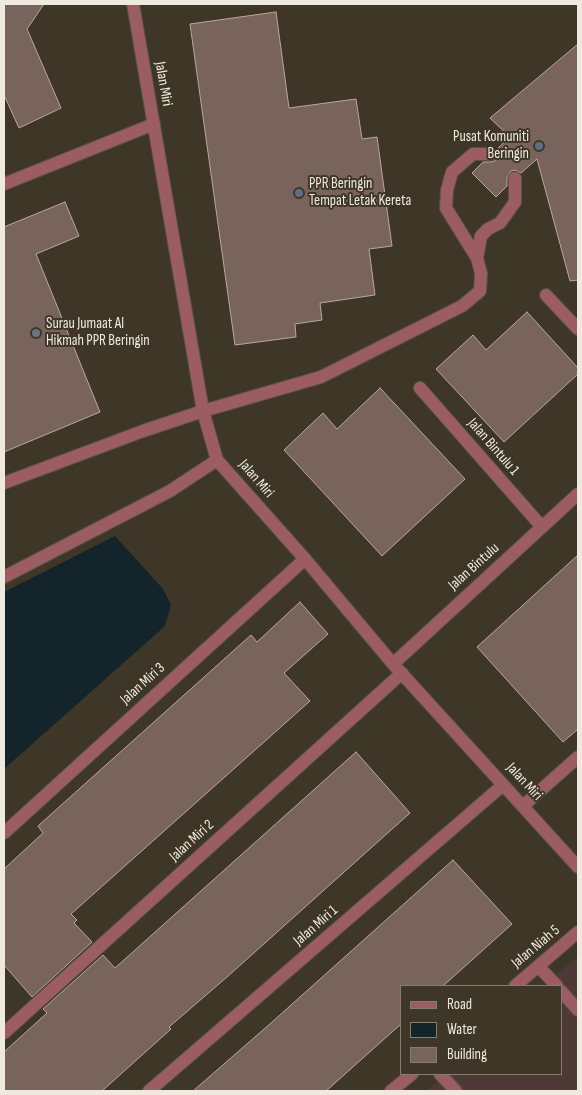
<!DOCTYPE html>
<style>
body{margin:0}
#map{position:relative;width:582px;height:1095px;overflow:hidden;background:#3e3626;font-family:"Sofia Sans Condensed",sans-serif}
canvas{display:block}
.frame{position:absolute;inset:0;border:5px solid #efeae0;pointer-events:none}
.legend{position:absolute;left:400px;top:985px;width:162px;height:90px;box-sizing:border-box;background:#3e3626;border:1px solid #857e70;margin:0;padding:6px 9px;list-style:none;font-size:15px;color:#efeae0}
.legend li{display:flex;align-items:center;gap:10px;height:25px}
.legend b{width:25px;border:1px solid #857e70}
</style>
<div id="map">
<canvas width="582" height="1095"></canvas>
<div class="frame"></div>
<ul class="legend">
<li><b style="height:6px;background:#9c5c63"></b>Road</li>
<li><b style="height:14px;background:#13252a"></b>Water</li>
<li><b style="height:14px;background:#78645c"></b>Building</li>
</ul>
</div>
<script>
const context = document.querySelector('canvas').getContext('2d');
context.lineJoin = 'round';
function fill(path, color) { context.fillStyle = color; context.fill(path, 'evenodd'); }
const poly = rows => new Path2D(rows.map(r => 'M' + r).join(''));
function stroke(path, color, width, dash) { context.strokeStyle = color; context.lineWidth = width; context.lineCap = dash ? 'butt' : 'round'; context.setLineDash(dash || []); context.stroke(path); }
function write(font, color, halo, rows, align = 'center') {
  context.font = font + ' "Sofia Sans Condensed",sans-serif'; context.lineWidth = 4; context.setLineDash([]); context.textBaseline = 'middle'; context.strokeStyle = halo; context.fillStyle = color; for (const [text, x, y, turn = 0] of rows) {
    context.save(); context.translate(x, y); context.rotate((+turn || 0) * Math.PI / 180); context.textAlign = isNaN(turn) ? turn : align; if (halo) context.strokeText(text, 0, 0); context.fillText(text, 0, 0); context.restore();
  }
}
const commercial = poly([
 [578,956,578,1091,426,1091,446,1074,561,1074,561,986,544,986]
]);
const water = poly([
 [115,536,163,589,171,605,165,626,4,769,4,592]
]);
const building = poly([
 [4,4,44,4,27,29,61,108,19,128,4,95,4,4],
 [276,12,289,108,356,99,362,139,377,137,392,246,369,249,375,295,320,303,322,320,295,324,296,337,235,345,190,24,276,12],
 [578,44,578,280,570,281,537,159,521,173,515,170,511,171,507,178,507,186,496,197,472,173,483,162,491,162,495,161,499,154,497,149,510,137,490,118,578,44],
 [65,202,79,236,36,254,100,412,4,452,4,227,65,202],
 [527,312,578,368,578,374,504,442,436,369,473,335,486,350,527,312],
 [380,388,465,479,382,556,284,450,323,413,337,429,380,388],
 [578,555,578,729,563,742,477,647,578,555],
 [300,602,328,634,284,673,310,701,71,914,77,920,74,923,92,942,32,997,4,965,4,869,43,833,38,826,68,799,251,635,257,642,300,602],
 [356,752,410,813,227,977,169,1027,171,1029,102,1091,4,1091,4,1052,47,1013,43,1009,103,955,115,968,356,752],
 [453,860,512,924,443,986,401,986,401,1024,326,1091,193,1091,271,1023,453,860]
]);
const lane = poly([
 [133,4,203,411,217,460,305,559],
 [4,184,154,124],
 [477,258,481,236,488,229,500,223,515,202,515,178],
 [4,483,143,431,203,411,321,377,462,306,480,291,481,273,477,258,446,208,447,190,452,172,473,154,491,154],
 [4,577,170,491,217,460],
 [440,1074,456,1091]
]);
const street = poly([
 [546,295,578,329],
 [420,388,542,527],
 [393,664,578,494],
 [523,806,578,757],
 [4,833,305,559,393,664,578,867],
 [538,966,557,986],
 [515,986,578,932],
 [561,991,578,1010],
 [4,1033,402,673],
 [149,1091,503,785],
 [391,1091,412,1074]
]);
const markers = [
 [539,146,5,"#5c6f8a"],
 [299,193,5,"#5c6f8a"],
 [36,333,5,"#6b7280"]
];
const streetNames = [
 ["Jalan Miri",163,84,80],
 ["Jalan Bintulu 1",493,447,49],
 ["Jalan Miri",256,479,49],
 ["Jalan Bintulu",474,567,-42],
 ["Jalan Miri 3",143,684,-42],
 ["Jalan Miri",524,782,47],
 ["Jalan Miri 2",192,841,-42],
 ["Jalan Miri 1",316,926,-41],
 ["Jalan Niah 5",536,947,-40]
];
const poiNames = [
 ["Pusat Komuniti",529,137,"right"],
 ["Beringin",529,154,"right"],
 ["PPR Beringin",309,184],
 ["Tempat Letak Kereta",309,201],
 ["Surau Jumaat Al",46,324],
 ["Hikmah PPR Beringin",46,341]
];
fill(commercial, '#4e3937');
fill(water, '#13252a');
fill(building, '#78645c');
stroke(building, '#bca79e', 1);
stroke(lane, '#5a5344', 14);
stroke(street, '#5a5344', 14);
stroke(lane, '#9c5c63', 12);
stroke(street, '#9c5c63', 12);
for (const [x, y, r, color] of markers) { const dot = new Path2D(); dot.arc(x, y, r, 0, 2 * Math.PI); context.fillStyle = color; context.fill(dot); stroke(dot, '#3e3626', 2); }
write('15px', '#efeae0', '#3e3626', streetNames);
write('15px', '#efeae0', '#3e3626', poiNames, 'left');
</script>
